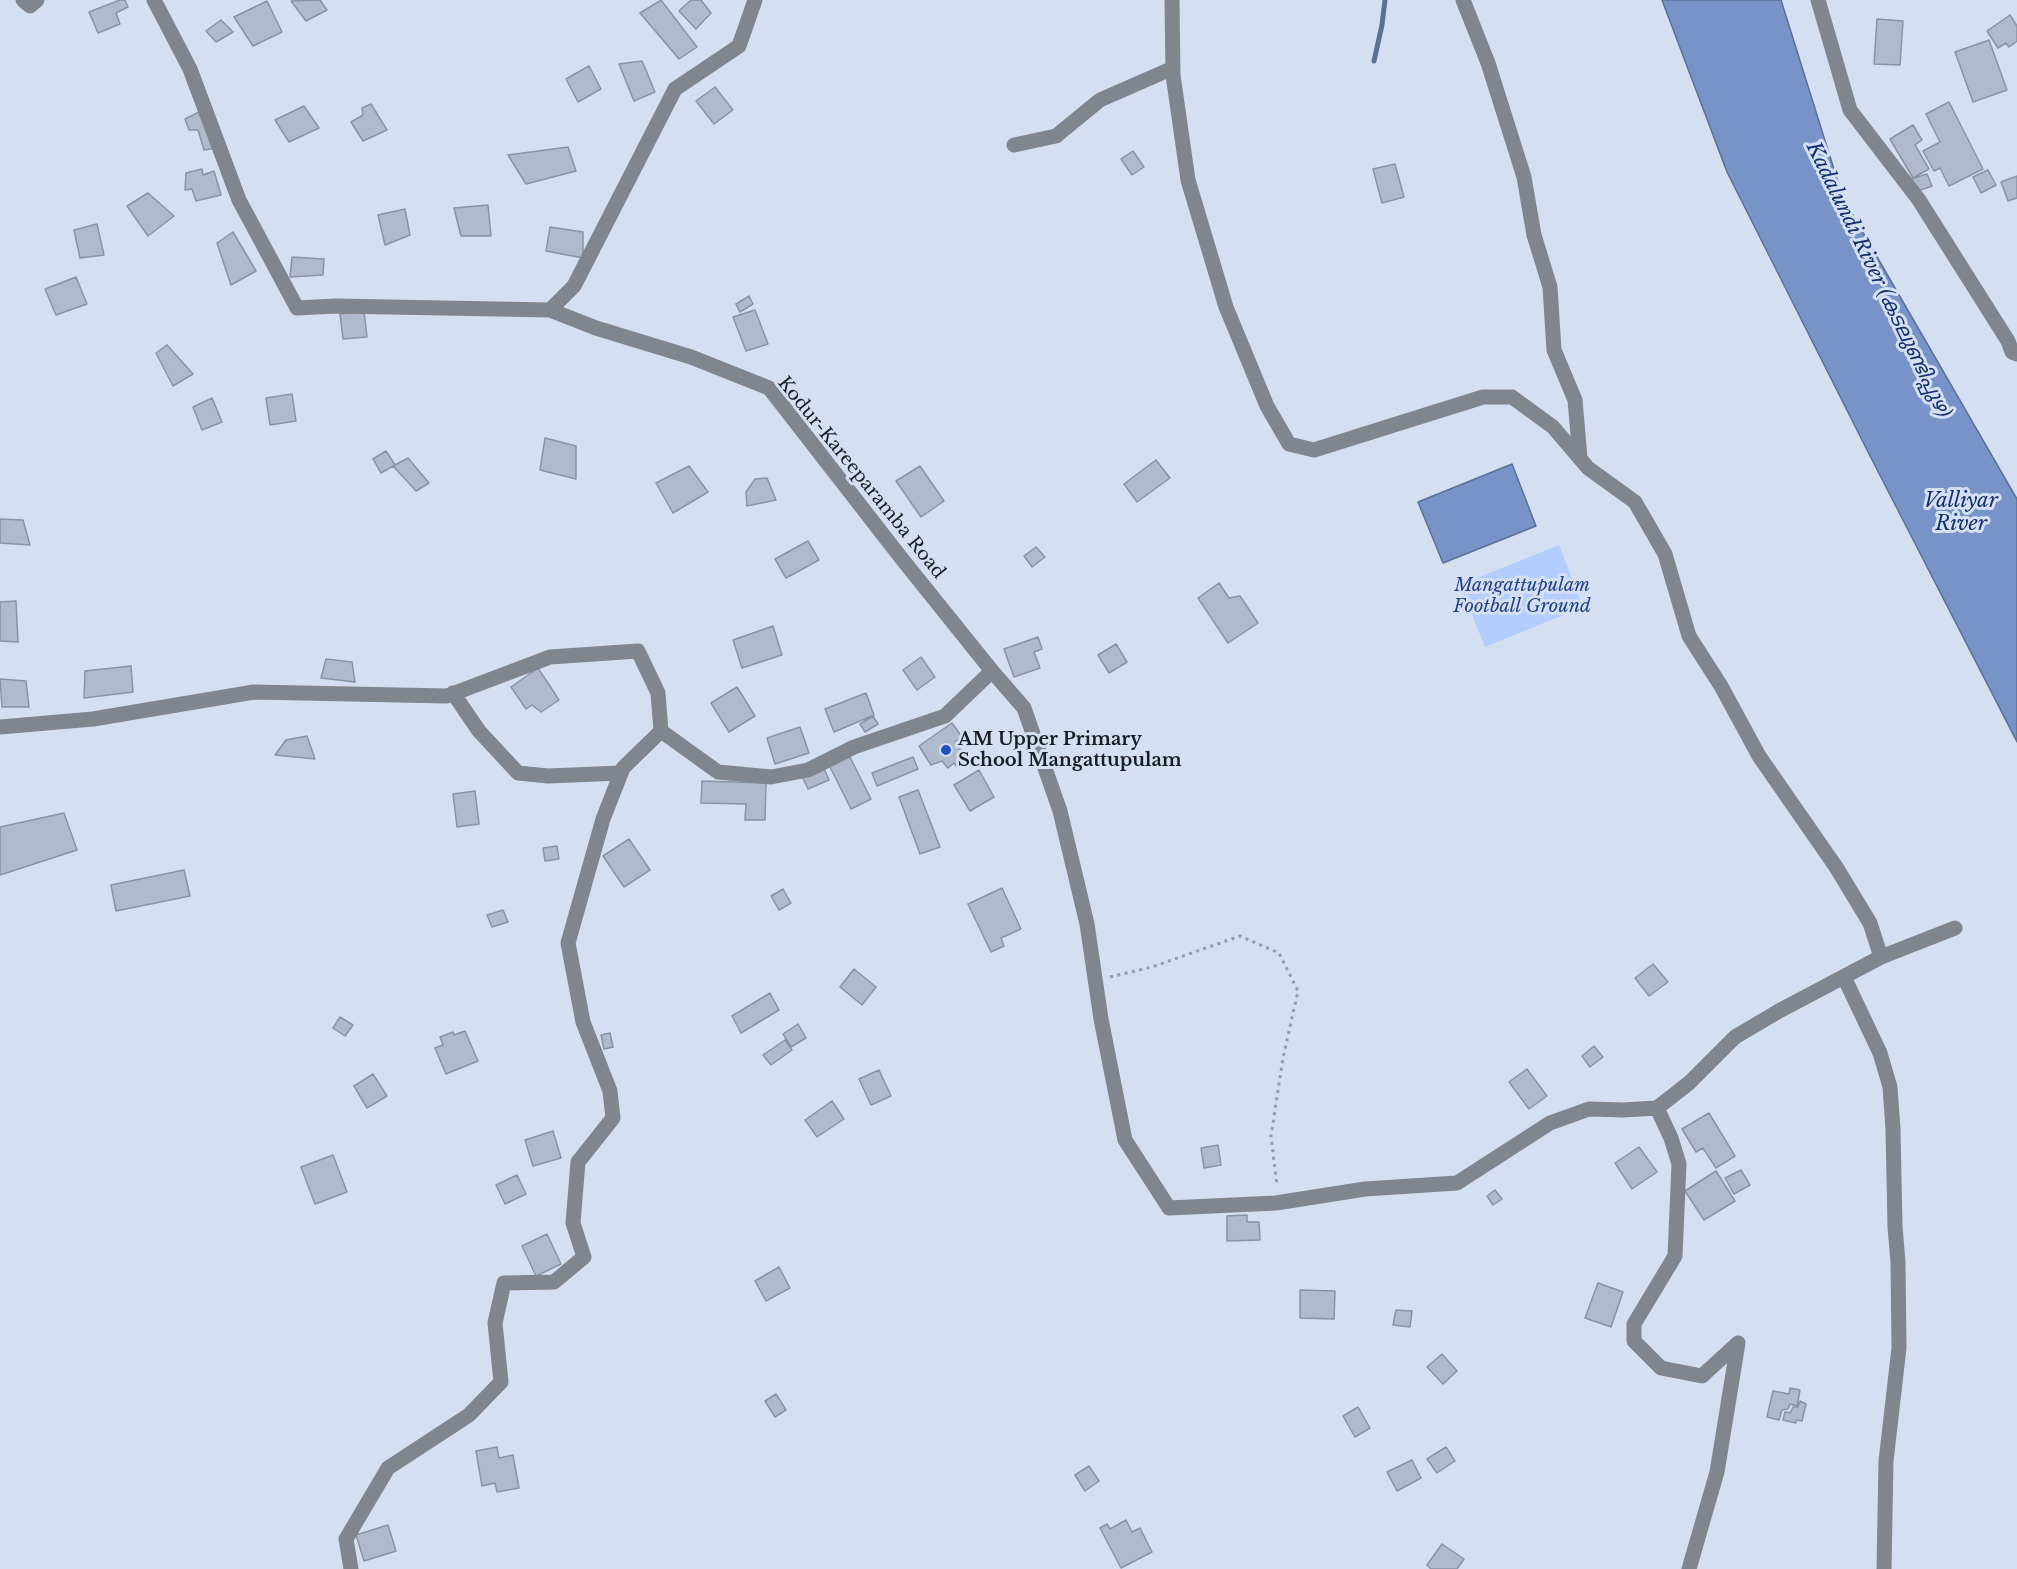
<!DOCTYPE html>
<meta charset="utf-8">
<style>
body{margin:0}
canvas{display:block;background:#d5dff2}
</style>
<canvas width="2017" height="1569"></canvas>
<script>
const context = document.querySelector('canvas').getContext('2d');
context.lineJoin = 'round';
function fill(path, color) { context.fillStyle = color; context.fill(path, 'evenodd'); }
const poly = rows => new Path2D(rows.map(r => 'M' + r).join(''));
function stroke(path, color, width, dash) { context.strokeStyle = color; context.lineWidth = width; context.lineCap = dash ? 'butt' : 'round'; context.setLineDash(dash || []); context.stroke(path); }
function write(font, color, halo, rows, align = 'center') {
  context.font = font + ' "Libre Baskerville","Noto Sans Malayalam",serif'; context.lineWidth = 6; context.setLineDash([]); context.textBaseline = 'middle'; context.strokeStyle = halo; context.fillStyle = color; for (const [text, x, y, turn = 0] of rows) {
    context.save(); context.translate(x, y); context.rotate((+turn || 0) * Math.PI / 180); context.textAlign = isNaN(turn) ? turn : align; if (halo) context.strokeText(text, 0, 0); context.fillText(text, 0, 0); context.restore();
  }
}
const green = poly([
 [1559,545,1583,607,1485,647,1460,585]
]);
const water = poly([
 [1662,0,1781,0,1843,198,2017,499,2017,742,1868,452,1727,172,1662,0],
 [1512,464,1536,526,1443,563,1418,502,1512,464]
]);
const stream = poly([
 [1374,61,1382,25,1385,0]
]);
const building = poly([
 [120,0,125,0,128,7,116,13,120,24,98,33,89,12,120,0],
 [320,0,327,10,306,21,291,1,320,0],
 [661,0,697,47,679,59,640,13,661,0],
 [691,0,701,0,711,13,696,29,679,11,691,0],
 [267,1,282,32,253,46,234,17,267,1],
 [2010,15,2017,26,2017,41,2009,47,2006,43,1998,48,1987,31,2010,15],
 [1877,19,1903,21,1900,65,1874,64,1877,19],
 [221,20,233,32,216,42,206,31,221,20],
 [1989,40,2007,90,1973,102,1955,52,1989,40],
 [642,61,655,92,634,101,619,64,642,61],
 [589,66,601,89,578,102,566,79,589,66],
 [715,87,733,110,714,124,696,101,715,87],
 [1949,102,1983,169,1949,186,1940,168,1934,171,1923,151,1940,142,1926,114,1949,102],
 [371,104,387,130,363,141,351,122,363,115,362,108,371,104],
 [304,106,319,128,289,142,275,120,304,106],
 [201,111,217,148,204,150,198,130,189,130,185,119,201,111],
 [1913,125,1922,140,1915,145,1929,169,1913,178,1890,139,1913,125],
 [568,147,576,171,526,184,508,155,568,147],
 [1133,151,1144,167,1132,175,1121,159,1133,151],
 [1395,164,1404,197,1382,203,1373,169,1395,164],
 [202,169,203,175,214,171,221,195,196,201,192,189,185,190,186,173,202,169],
 [1988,170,1996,185,1981,193,1973,177,1988,170],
 [1927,174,1932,186,1915,192,1911,179,1927,174],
 [2017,176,2017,198,2008,201,2001,182,2017,176],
 [148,193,174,216,148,236,127,206,148,193],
 [488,205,491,236,461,236,454,208,488,205],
 [405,209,410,235,385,245,378,215,405,209],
 [97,224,104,255,80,258,74,230,97,224],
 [550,227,583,232,583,258,546,251,550,227],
 [233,232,256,271,231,285,217,243,233,232],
 [292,257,324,259,323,275,290,277,292,257],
 [76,277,87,304,56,315,45,289,76,277],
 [749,296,753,304,740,312,736,304,749,296],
 [755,310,768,344,746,351,733,317,755,310],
 [364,311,367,337,343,339,340,314,364,311],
 [167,345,193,374,173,386,156,353,167,345],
 [292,394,296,421,270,425,266,398,292,394],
 [212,398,222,422,202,430,193,407,212,398],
 [545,438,576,446,576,479,540,470,545,438],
 [386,451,395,465,381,473,373,459,386,451],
 [408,458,429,483,416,491,393,466,408,458],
 [1156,460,1170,478,1137,502,1124,484,1156,460],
 [689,466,708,492,673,513,656,483,689,466],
 [920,466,944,501,921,517,896,481,920,466],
 [767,478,776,500,747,506,746,492,755,479,767,478],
 [0,519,23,520,30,545,0,543,0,519],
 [808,541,819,560,786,578,775,559,808,541],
 [1036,547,1045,557,1032,567,1024,556,1036,547],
 [1219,583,1229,598,1240,596,1258,623,1228,643,1198,598,1219,583],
 [16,601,18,642,0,641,0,602,16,601],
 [773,626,782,655,742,668,733,640,773,626],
 [1038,637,1042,649,1034,652,1040,668,1014,677,1004,649,1038,637],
 [1116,644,1127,662,1109,673,1098,655,1116,644],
 [921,657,935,677,917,690,903,670,921,657],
 [326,659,352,662,355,682,321,678,326,659],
 [131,666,133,692,84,698,85,671,131,666],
 [538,668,559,700,541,712,532,705,526,709,511,687,538,668],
 [0,679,26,681,29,707,2,707,0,679],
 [737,687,755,716,729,732,711,703,737,687],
 [866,693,874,715,834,732,825,709,866,693],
 [873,716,878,724,865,732,860,724,873,716],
 [952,723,962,737,955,742,967,759,957,767,954,763,948,768,942,761,931,765,919,746,952,723],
 [800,727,809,753,775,764,767,738,800,727],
 [307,736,315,759,275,755,286,740,307,736],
 [848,753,871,799,851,809,828,763,848,753],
 [913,757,918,769,877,786,872,773,913,757],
 [823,766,829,780,808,789,802,776,823,766],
 [979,770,994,797,970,811,954,785,979,770],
 [702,781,766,783,765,820,745,820,746,804,701,803,702,781],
 [918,790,940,847,920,854,899,797,918,790],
 [475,791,479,824,457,827,453,794,475,791],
 [64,813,77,850,0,875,0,827,64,813],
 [629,839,650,870,624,887,603,856,629,839],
 [557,846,559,859,545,861,543,848,557,846],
 [184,870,190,896,116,911,111,885,184,870],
 [1002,888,1021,929,1001,938,1004,946,991,952,968,904,1002,888],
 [783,889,791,903,779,910,771,896,783,889],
 [503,910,508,922,492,927,487,915,503,910],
 [1653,964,1668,982,1649,996,1635,978,1653,964],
 [854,969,876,987,862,1005,840,987,854,969],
 [770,993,779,1010,741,1033,732,1016,770,993],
 [340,1017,353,1025,345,1036,333,1028,340,1017],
 [798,1024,806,1038,791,1047,783,1034,798,1024],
 [465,1031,478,1061,446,1074,435,1048,443,1045,440,1037,453,1032,454,1035,465,1031],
 [610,1033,613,1047,604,1049,601,1035,610,1033],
 [785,1040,792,1050,771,1065,763,1055,785,1040],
 [1594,1046,1603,1057,1590,1067,1582,1056,1594,1046],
 [1527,1069,1547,1096,1529,1109,1509,1082,1527,1069],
 [879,1070,891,1096,871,1105,859,1079,879,1070],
 [373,1074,387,1096,367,1108,354,1086,373,1074],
 [832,1101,844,1119,817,1137,805,1120,832,1101],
 [1709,1113,1735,1156,1716,1168,1703,1148,1696,1152,1682,1129,1709,1113],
 [553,1131,561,1158,533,1166,525,1140,553,1131],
 [1218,1145,1221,1165,1204,1168,1201,1148,1218,1145],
 [1639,1147,1657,1172,1632,1189,1615,1163,1639,1147],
 [333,1155,347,1192,315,1204,301,1167,333,1155],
 [1741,1170,1750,1185,1734,1194,1725,1178,1741,1170],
 [1716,1171,1735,1201,1704,1220,1685,1191,1716,1171],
 [517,1175,526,1194,505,1204,496,1185,517,1175],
 [1495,1190,1502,1199,1493,1205,1487,1196,1495,1190],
 [1247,1215,1247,1222,1259,1222,1260,1240,1227,1241,1227,1216,1247,1215],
 [547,1234,561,1264,536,1276,522,1246,547,1234],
 [779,1267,790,1288,766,1301,755,1281,779,1267],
 [1598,1283,1623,1292,1611,1327,1585,1318,1598,1283],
 [1300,1290,1335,1291,1334,1319,1300,1318,1300,1290],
 [1396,1310,1412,1311,1410,1327,1393,1325,1396,1310],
 [1442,1354,1457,1371,1443,1384,1427,1367,1442,1354],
 [1790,1388,1800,1390,1797,1406,1790,1404,1788,1409,1782,1410,1779,1420,1767,1417,1773,1391,1789,1394,1790,1388],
 [776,1394,786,1410,775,1417,765,1401,776,1394],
 [1800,1401,1806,1404,1802,1421,1796,1420,1796,1423,1783,1420,1785,1412,1790,1413,1793,1407,1798,1407,1800,1401],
 [1358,1407,1370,1428,1355,1437,1343,1416,1358,1407],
 [497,1447,499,1458,513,1455,519,1488,497,1492,495,1483,482,1486,476,1451,497,1447],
 [1446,1447,1455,1461,1437,1473,1427,1459,1446,1447],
 [1412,1460,1421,1478,1397,1491,1387,1472,1412,1460],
 [1089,1466,1099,1481,1085,1491,1075,1475,1089,1466],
 [1126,1520,1132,1532,1140,1528,1152,1552,1121,1568,1100,1528,1107,1524,1110,1529,1126,1520],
 [388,1525,396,1551,364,1561,356,1535,388,1525],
 [1442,1544,1464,1559,1457,1569,1431,1569,1427,1565,1442,1544]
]);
const path = poly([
 [1110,977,1152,967,1240,936,1279,953,1298,991,1283,1058,1271,1136,1277,1186]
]);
const minor = poly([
 [23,0,30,6,37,0],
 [154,0,190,69,239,200,297,308,336,306,550,310,596,328,691,357,769,388,902,559,992,671,1024,708,1060,811,1087,924,1101,1019,1125,1140,1169,1208,1276,1203,1365,1189,1457,1183,1550,1123,1589,1109,1623,1110,1657,1108,1689,1083,1735,1037,1779,1011,1881,957,1870,923,1836,867,1759,756,1721,686,1689,636,1665,554,1635,502,1588,468,1553,427,1512,397,1483,397,1314,450,1289,444,1267,406,1226,307,1188,180,1173,75,1172,0],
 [1463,0,1488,63,1524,177,1534,235,1550,287,1554,350,1575,400,1580,458],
 [1818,0,1850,110,1919,200,2008,341,2012,352,2017,354],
 [1014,145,1056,136,1100,100,1173,68],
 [550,310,574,286,675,89,739,46,755,0],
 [453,693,479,731,518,773,548,776,621,773],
 [0,727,93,719,254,692,447,696,550,657,638,651,658,693,661,731],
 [661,731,718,772,771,777,808,770,854,747,945,716,992,671],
 [1881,957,1955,928],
 [1844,977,1880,1053,1890,1087,1893,1129,1895,1227,1898,1262,1899,1348,1886,1461,1884,1569],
 [1657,1108,1671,1138,1679,1164,1675,1256,1634,1324,1634,1341,1661,1368,1702,1376,1738,1343],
 [351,1569,346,1539,388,1468,469,1415,501,1382,495,1323,504,1283,554,1282,584,1257,573,1223,578,1162,613,1118,610,1091,583,1022,568,943,603,819,623,768,661,731],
 [1689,1569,1717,1472,1738,1343]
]);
const markers = [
 [946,750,6,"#2052bf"]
];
const streetNames = [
 ["Kodur-Kareeparamba Road",861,478,51]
];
const parkNames = [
 ["Mangattupulam",1522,586],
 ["Football Ground",1522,607]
];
const poiNames = [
 ["AM Upper Primary",958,740],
 ["School Mangattupulam",958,761]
];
const waterNames = [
 ["Kadalundi River (കടലുണ്ടിപ്പുഴ)",1878,280,64],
 ["Valliyar",1961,501],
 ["River",1961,524]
];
fill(green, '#b3cdfe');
fill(water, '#7793c8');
stroke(water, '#5b7097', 1.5);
stroke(stream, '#5b7097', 5);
fill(building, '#b0bacc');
stroke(building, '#8993a4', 1.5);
stroke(path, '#939ba9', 3, [3, 4.5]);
stroke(minor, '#81858d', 15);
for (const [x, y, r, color] of markers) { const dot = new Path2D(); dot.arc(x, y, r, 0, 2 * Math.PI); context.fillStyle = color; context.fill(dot); stroke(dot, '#d5dff2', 2); }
write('18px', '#1a1e24', '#d5dff2', streetNames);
write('italic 18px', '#234384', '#d5dff2', parkNames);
write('bold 18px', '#1a1e24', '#d5dff2', poiNames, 'left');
write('italic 20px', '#122f6e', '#d5dff2', waterNames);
</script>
